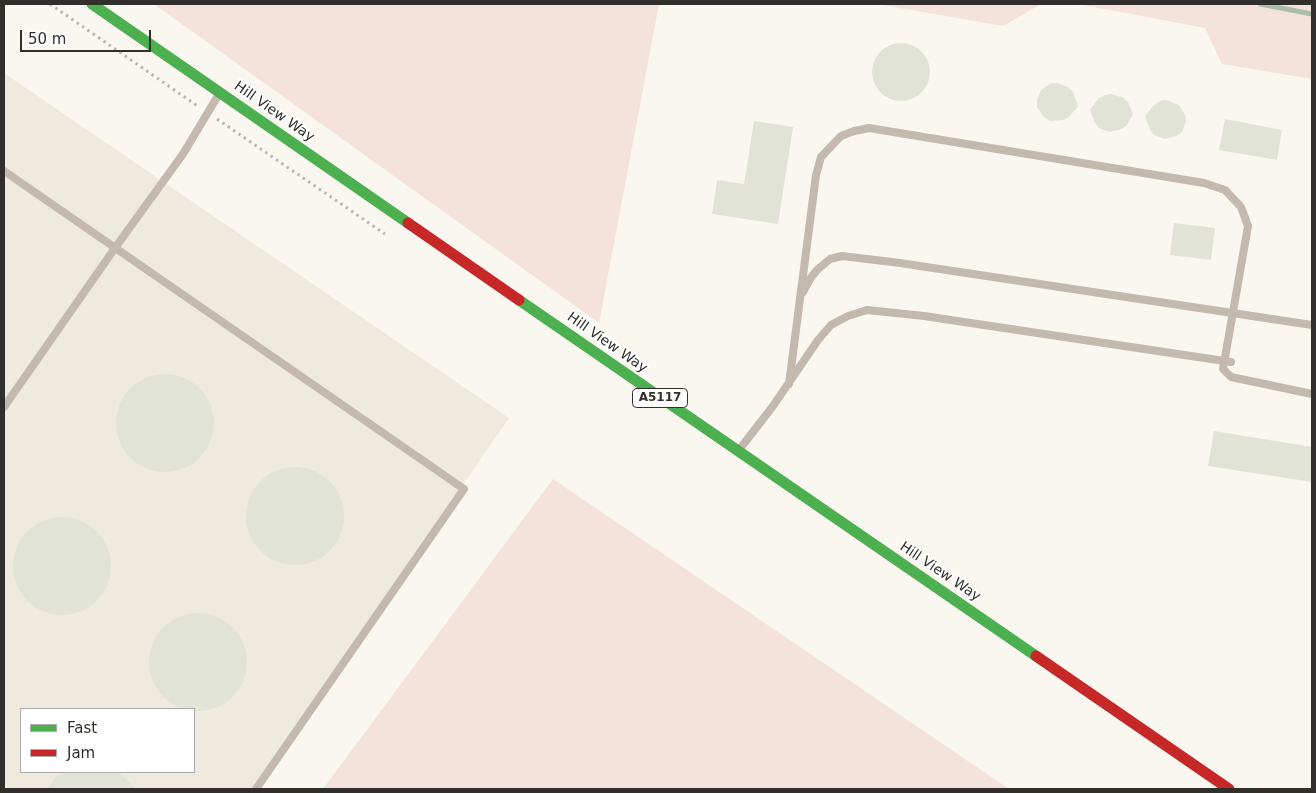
<!DOCTYPE html>
<style>
body{margin:0}
#map{position:relative;width:1316px;height:793px;overflow:hidden;background:#faf7f0;font-family:"DejaVu Sans",sans-serif}
canvas{display:block}
.frame{position:absolute;inset:0;border:5px solid #312f2b;pointer-events:none}
.legend{position:absolute;left:20px;top:708px;width:175px;height:65px;box-sizing:border-box;background:#fff;border:1px solid #adacaa;margin:0;padding:6px 9px;list-style:none;font-size:15px;color:#312f2b}
.legend li{display:flex;align-items:center;gap:10px;height:25px}
.legend b{width:25px;border:1px solid #adacaa}
.scale{position:absolute;left:20px;top:30px;width:131px;height:22px;box-sizing:border-box;border:2px solid #312f2b;border-top:0;padding-left:6px;font-size:15px;line-height:18px;white-space:nowrap;color:#312f2b;-webkit-text-stroke:4px #fff;paint-order:stroke}
</style>
<div id="map">
<canvas width="1316" height="793"></canvas>
<div class="frame"></div>
<ul class="legend">
<li><b style="height:6px;background:#4caf50"></b>Fast</li>
<li><b style="height:6px;background:#c62828"></b>Jam</li>
</ul>
<div class="scale">50 m</div>
</div>
<script>
const context = document.querySelector('canvas').getContext('2d');
context.lineJoin = 'round';
function fill(path, color) { context.fillStyle = color; context.fill(path, 'evenodd'); }
const poly = rows => new Path2D(rows.map(r => 'M' + r).join(''));
function stroke(path, color, width, dash) { context.strokeStyle = color; context.lineWidth = width; context.lineCap = dash ? 'butt' : 'round'; context.setLineDash(dash || []); context.stroke(path); }
function write(font, color, halo, rows, align = 'center') {
  context.font = font + ' "DejaVu Sans",sans-serif'; context.lineWidth = 4; context.setLineDash([]); context.textBaseline = 'middle'; context.strokeStyle = halo; context.fillStyle = color; for (const [text, x, y, turn = 0] of rows) {
    context.save(); context.translate(x, y); context.rotate((+turn || 0) * Math.PI / 180); context.textAlign = isNaN(turn) ? turn : align; if (halo) context.strokeText(text, 0, 0); context.fillText(text, 0, 0); context.restore();
  }
}
const built = poly([
 [4,73,509,418,253,789,4,789],
 [21,709,194,709,194,772,21,772]
]);
const green = poly([
 [154,4,659,4,599,323],
 [877,4,1041,4,1003,26],
 [1078,4,1312,4,1312,79,1222,64,1205,28],
 [553,479,1009,789,323,789]
]);
const stream = poly([
 [1260,4,1312,14]
]);
const building = poly([
 '872 72a29 29 0 1 1 58 0a29 29 0 1 1-58 0Z',
 [1051,83,1057,83,1068,87,1073,92,1078,106,1069,117,1063,120,1050,121,1044,117,1037,107,1037,101,1041,90],
 [1111,94,1124,98,1128,102,1133,114,1127,125,1122,129,1110,132,1099,128,1095,123,1090,110,1099,98,1105,95],
 [1166,100,1179,105,1185,115,1186,121,1182,132,1177,136,1165,139,1154,135,1150,130,1145,116,1154,105,1160,101],
 [1225,119,1282,130,1277,160,1219,150],
 [754,121,793,127,778,224,712,214,717,180,744,184],
 [1174,223,1215,228,1211,260,1170,255],
 '116 423a49 49 0 1 1 98 0a49 49 0 1 1-98 0Z',
 [1214,431,1312,447,1312,482,1208,466],
 '246 516a49 49 0 1 1 98 0a49 49 0 1 1-98 0Z',
 '13 566a49 49 0 1 1 98 0a49 49 0 1 1-98 0Z',
 '149 662a49 49 0 1 1 98 0a49 49 0 1 1-98 0Z',
 [63,772,119,772,136,789,47,789,56,777]
]);
const path = poly([
 [50,4,199,107],
 [217,119,385,234]
]);
const lane = poly([
 [4,171,464,489,256,789],
 [803,292,810,279,817,270,830,259,842,256,900,263,1312,325],
 [789,384,816,175,821,157,841,136,854,131,869,128,1204,183,1225,190,1241,207,1248,226,1223,369,1231,377,1312,394],
 [4,407,115,248,183,154,219,94],
 [739,450,773,406,818,340,831,325,848,316,867,310,924,316,1231,362]
]);
const fast = poly([
 [92,4,408,223],
 [519,300,1036,656]
]);
const jam = poly([
 [408,223,519,300],
 [1036,656,1229,789]
]);
const shields = [
 [660,398,55]
];
const shieldNames = [
 ["A5117",660,398]
];
const streetNames = [
 ["Hill View Way",274,112,35],
 ["Hill View Way",607,343,35],
 ["Hill View Way",940,572,34]
];
fill(built, '#efeade');
fill(green, '#f4e2db');
stroke(stream, '#aabfa6', 5);
fill(building, '#e2e3d7');
stroke(path, '#beb7b0', 3, [2.5, 4]);
stroke(lane, '#c4b9af', 8);
stroke(fast, '#4caf50', 11);
stroke(jam, '#c62828', 11);
for (const [x, y, w] of shields) { const box = new Path2D(); box.roundRect(x - w / 2, y - 9.5, w, 19, 4); context.fillStyle = '#fff'; context.fill(box); stroke(box, '#312f2b', 1); }
write('bold 12px', '#312f2b', null, shieldNames);
write('14px', '#312f2b', '#fff', streetNames);
</script>
